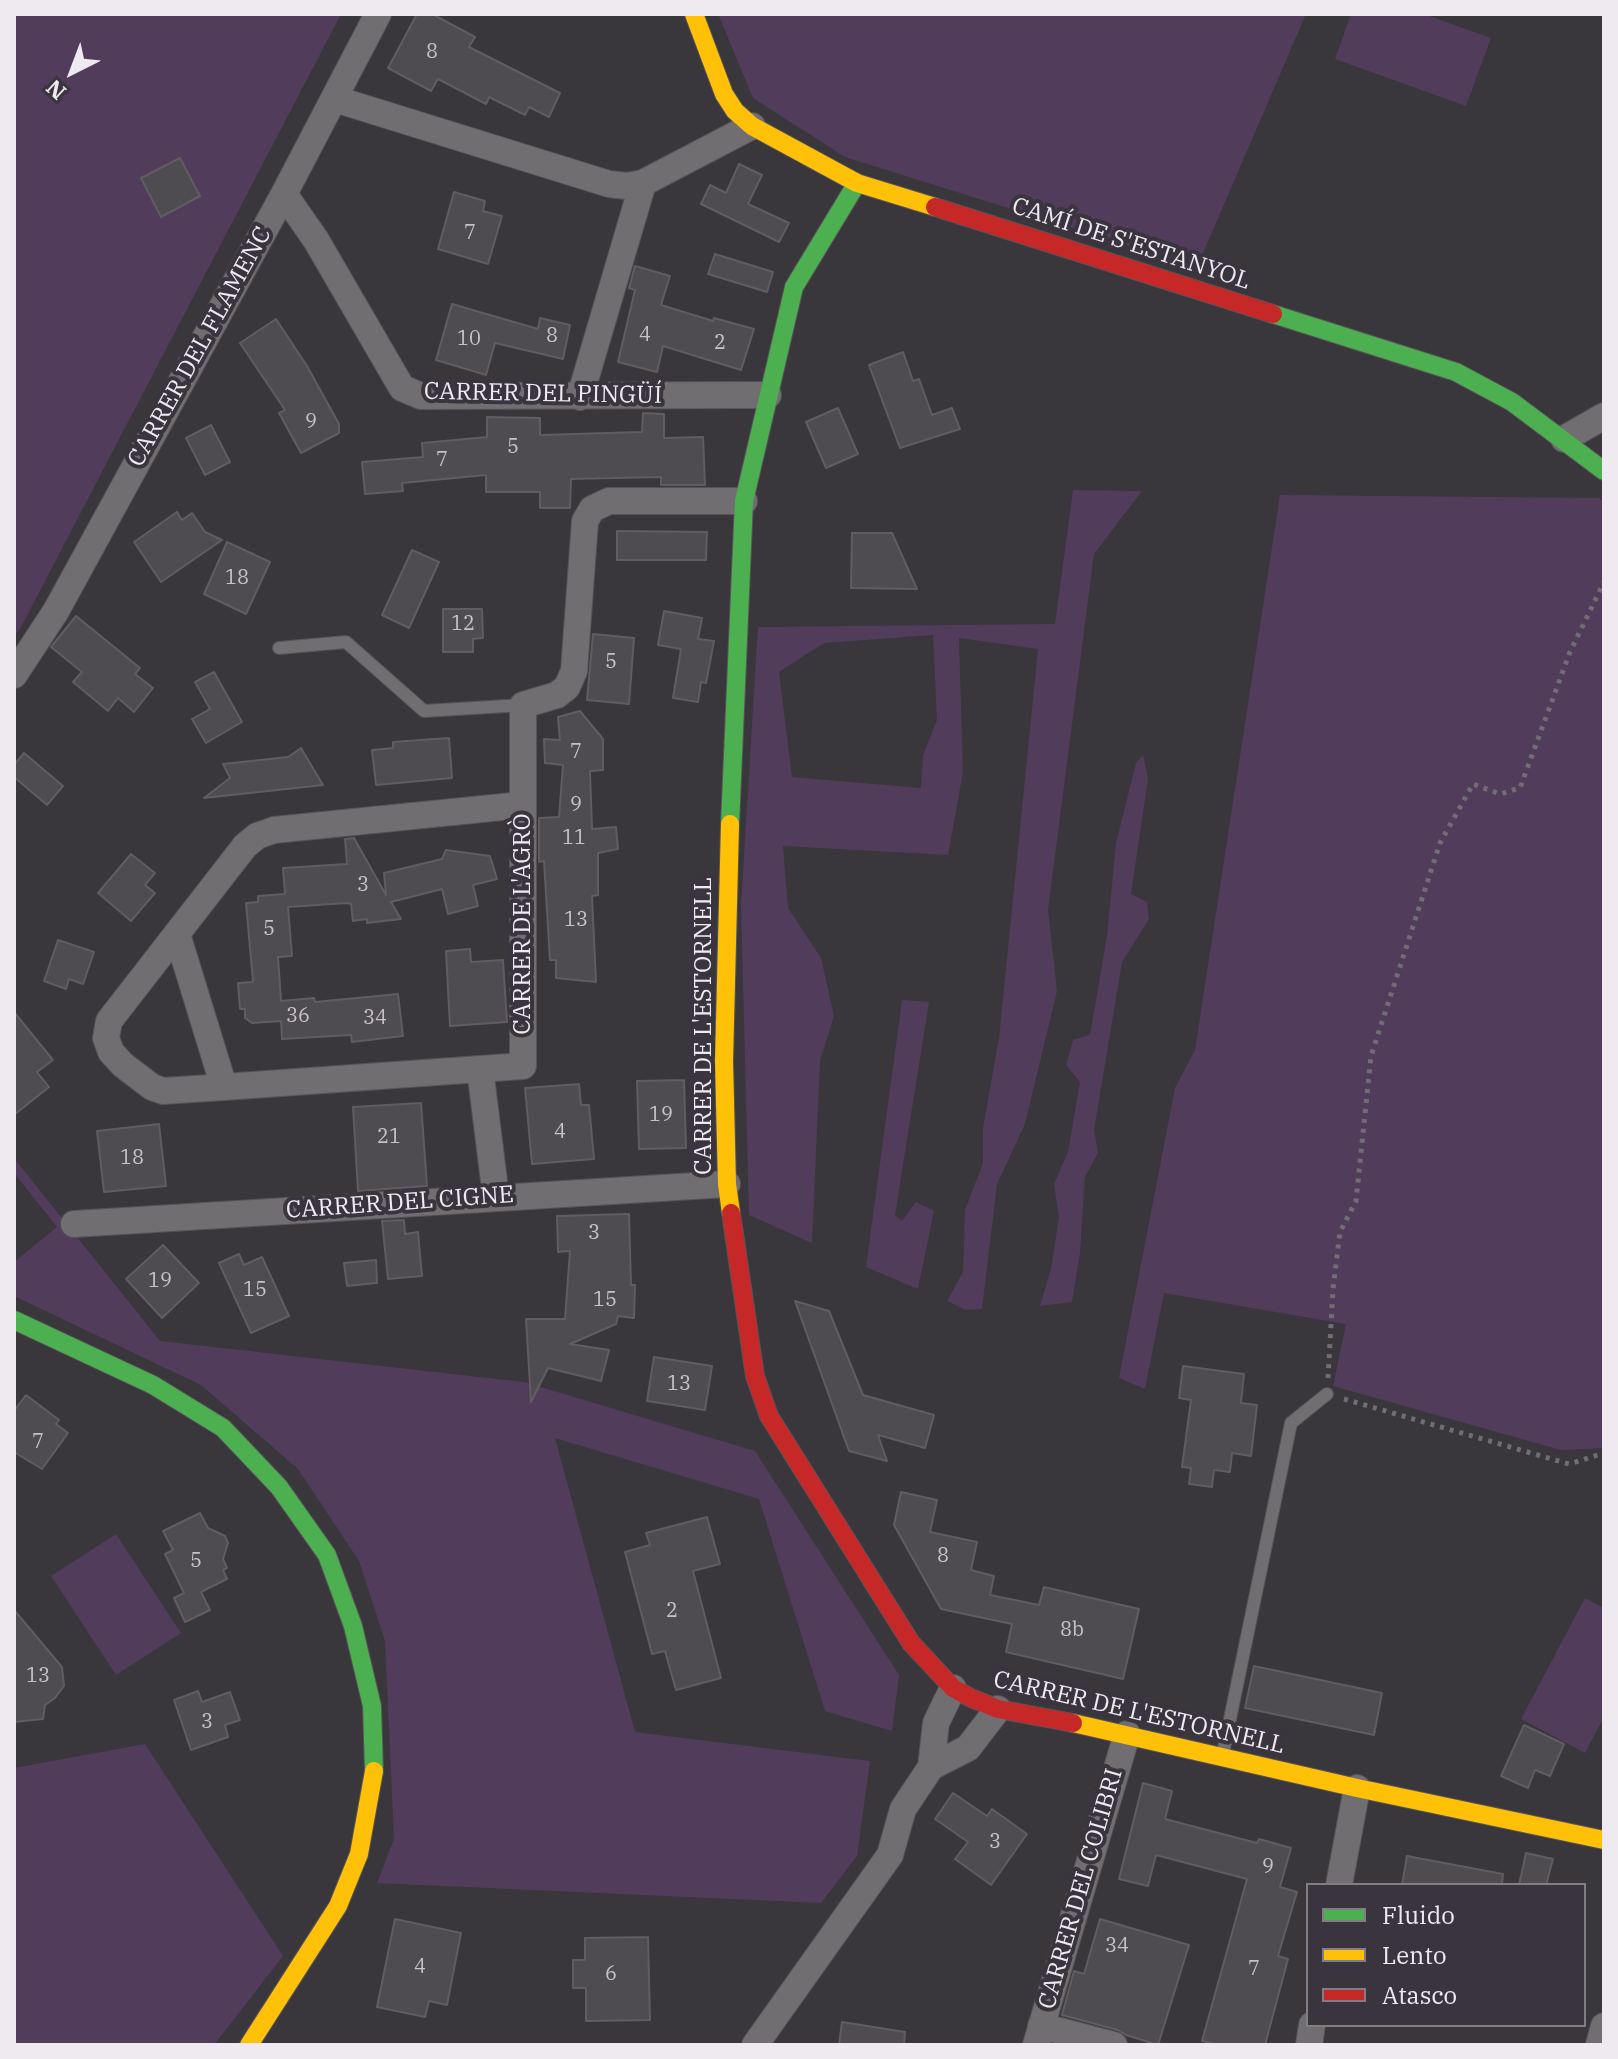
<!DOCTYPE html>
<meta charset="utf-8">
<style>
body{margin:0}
#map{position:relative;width:1618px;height:2059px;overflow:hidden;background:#39363c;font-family:"IBM Plex Serif",serif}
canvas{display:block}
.frame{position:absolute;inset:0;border:16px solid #eeeaf0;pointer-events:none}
.legend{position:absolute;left:1306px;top:1883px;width:280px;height:144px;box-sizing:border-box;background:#3a343e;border:2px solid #827d85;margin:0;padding:10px 14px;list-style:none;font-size:24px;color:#eeeaf0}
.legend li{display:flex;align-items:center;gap:16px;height:40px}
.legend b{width:40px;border:2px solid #827d85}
.north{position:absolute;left:32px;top:32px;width:80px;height:80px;-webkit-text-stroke:6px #3a343e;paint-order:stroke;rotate:222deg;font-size:22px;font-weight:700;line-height:32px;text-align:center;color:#eeeaf0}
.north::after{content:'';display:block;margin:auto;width:28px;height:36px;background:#eeeaf0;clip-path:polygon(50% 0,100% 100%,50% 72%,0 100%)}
</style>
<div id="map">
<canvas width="1618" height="2059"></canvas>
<div class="frame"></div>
<ul class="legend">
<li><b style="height:10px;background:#4caf50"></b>Fluido</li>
<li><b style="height:10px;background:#ffc107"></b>Lento</li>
<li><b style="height:10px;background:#c62828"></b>Atasco</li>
</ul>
<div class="north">N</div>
</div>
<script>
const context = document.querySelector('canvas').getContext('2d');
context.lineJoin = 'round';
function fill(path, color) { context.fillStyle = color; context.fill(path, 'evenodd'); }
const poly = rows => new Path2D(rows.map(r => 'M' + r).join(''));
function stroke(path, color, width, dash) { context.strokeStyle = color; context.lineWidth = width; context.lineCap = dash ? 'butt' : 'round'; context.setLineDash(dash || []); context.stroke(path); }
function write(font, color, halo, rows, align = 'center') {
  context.font = font + ' "IBM Plex Serif",serif'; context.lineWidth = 8; context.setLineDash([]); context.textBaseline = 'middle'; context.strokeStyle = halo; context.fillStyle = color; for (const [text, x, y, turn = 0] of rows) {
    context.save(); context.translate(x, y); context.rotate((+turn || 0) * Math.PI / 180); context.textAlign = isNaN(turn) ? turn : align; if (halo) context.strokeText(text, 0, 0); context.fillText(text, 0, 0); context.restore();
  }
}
const green = poly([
 [14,14,341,14,20,629,14,636],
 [718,14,1306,14,1197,267,845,157,753,98],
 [1351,14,1424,14,1491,38,1466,106,1335,59],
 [1073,490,1142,491,1094,554,1048,910,1057,991,1025,1124,997,1184,982,1309,966,1310,947,1301,963,1272,965,1210,983,1163,983,1128,999,1038,1038,649,959,638,963,772,948,855,783,846,788,908,821,958,834,1016,820,1061,812,1243,749,1215,741,905,758,627,1055,624],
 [933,635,937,720,923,755,921,788,792,777,779,672,824,643],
 [1280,495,1599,498,1604,502,1604,1448,1561,1450,1333,1386,1346,1324,1164,1293,1145,1389,1119,1378,1175,1088,1195,1050],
 [1143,755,1148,779,1131,894,1147,902,1149,919,1122,962,1094,1130,1098,1153,1085,1177,1080,1253,1072,1302,1040,1306,1051,1269,1059,1217,1054,1184,1068,1152,1080,1082,1066,1065,1073,1040,1090,1035,1107,936,1116,843,1136,763],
 [902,1000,929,1002,895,1215,902,1221,916,1202,934,1211,918,1289,866,1267],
 [14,1158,160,1341,524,1382,755,1451,899,1675,892,1731,825,1711,759,1499,555,1438,635,1732,870,1761,857,1856,821,1903,377,1883,394,1839,385,1641,359,1561,298,1469,201,1385,14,1296,14,1262,57,1227,14,1173],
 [116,1534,181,1633,116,1675,51,1576],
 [1585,1598,1604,1608,1604,1717,1585,1753,1521,1719],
 [145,1744,283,1956,214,2045,14,2045,14,1768]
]);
const building = poly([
 [417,14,432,14,475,37,469,47,560,93,549,117,529,107,525,115,489,97,486,104,438,79,431,91,388,68,417,14],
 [180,158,200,196,161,217,141,178,180,158],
 [739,164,762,175,748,204,789,223,779,242,701,204,710,185,726,193,739,164],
 [454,192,485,201,483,211,502,216,488,264,438,249,454,192],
 [715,254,773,272,767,292,708,274,715,254],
 [635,266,670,276,661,305,713,321,714,318,754,329,741,370,663,346,657,372,618,362,635,290,629,288,635,266],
 [452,304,538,329,540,318,570,325,563,359,495,343,486,375,436,360,452,304],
 [276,319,307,366,339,424,339,433,301,453,279,413,285,410,240,343,276,319],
 [903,352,913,381,919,379,932,415,952,408,960,429,900,448,869,365,903,352],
 [838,408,858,454,826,468,806,422,838,408],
 [643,413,664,414,664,438,703,437,705,485,661,485,661,477,571,479,570,508,540,508,540,492,486,492,486,475,402,483,403,491,365,494,362,462,423,457,422,443,487,437,487,417,540,418,540,435,642,432,643,413],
 [211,425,230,462,205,475,186,438,211,425],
 [177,512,182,520,192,513,205,532,222,540,161,582,134,542,177,512],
 [617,531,707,532,706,560,617,560,617,531],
 [852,533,892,533,917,589,851,588,852,533],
 [227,542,270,562,246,614,204,594,227,542],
 [412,550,439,562,409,628,382,615,412,550],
 [443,609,482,609,483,638,473,639,473,652,443,652,443,609],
 [664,611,702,618,698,639,714,641,706,683,701,682,698,702,673,698,681,649,658,645,664,611],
 [76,616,140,668,135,674,153,688,134,712,118,698,108,711,73,682,82,672,51,647,76,616],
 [593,634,634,638,629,704,587,700,593,634],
 [214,672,242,722,206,743,192,719,210,709,195,682,214,672],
 [580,711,603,739,603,770,590,771,592,829,616,827,618,849,598,853,598,895,592,896,596,982,556,978,556,960,550,960,544,861,539,862,539,818,559,817,563,765,545,763,544,739,560,740,558,717,580,711],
 [449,738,452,778,376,785,372,750,393,748,393,742,449,738],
 [301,748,323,785,204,798,230,778,223,764,288,757,301,748],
 [24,753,63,786,47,805,14,777,14,765,24,753],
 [354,838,386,895,384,873,442,859,446,850,490,856,497,879,473,885,478,906,448,914,442,889,391,902,401,919,367,923,367,919,353,921,351,904,347,903,288,907,292,956,278,957,281,1001,314,998,315,1002,398,994,403,1036,352,1042,351,1035,282,1039,281,1021,252,1023,245,1018,245,1009,240,1009,238,983,253,982,246,903,258,902,258,896,285,894,283,868,347,864,345,839,354,838],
 [131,854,155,873,145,885,155,893,131,921,98,893,131,854],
 [58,940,94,952,83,984,69,979,66,989,44,981,58,940],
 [470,949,471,962,503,960,507,1022,450,1026,446,951,470,949],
 [14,1012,53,1060,37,1072,49,1087,14,1115,14,1012],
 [684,1080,686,1148,639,1149,637,1081,684,1080],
 [579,1084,581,1105,589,1105,594,1159,532,1164,525,1088,579,1084],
 [421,1103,427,1186,358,1191,353,1107,421,1103],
 [159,1124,166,1186,104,1192,97,1131,159,1124],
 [629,1214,631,1285,635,1285,634,1318,618,1316,616,1324,570,1344,609,1350,601,1381,548,1368,531,1402,526,1319,565,1319,570,1251,558,1252,557,1216,629,1214],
 [404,1220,405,1234,418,1232,422,1276,388,1279,382,1221,404,1220],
 [163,1245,199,1283,162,1318,126,1279,163,1245],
 [239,1254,244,1265,262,1257,289,1316,251,1333,219,1263,239,1254],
 [376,1260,377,1283,347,1286,344,1263,376,1260],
 [795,1301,829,1311,863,1395,934,1415,925,1448,878,1435,887,1461,849,1451,795,1301],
 [654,1357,712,1366,705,1410,647,1401,654,1357],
 [1183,1366,1244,1374,1241,1403,1257,1405,1251,1456,1232,1453,1230,1472,1214,1470,1212,1487,1189,1484,1191,1468,1182,1467,1191,1400,1179,1398,1183,1366],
 [26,1395,59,1420,56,1424,68,1433,42,1469,14,1452,14,1411,26,1395],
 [901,1492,937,1500,930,1532,977,1542,971,1570,994,1576,990,1595,1039,1605,1044,1587,1139,1609,1123,1679,1006,1652,1012,1624,941,1609,894,1525,901,1492],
 [200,1513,208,1528,225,1536,228,1543,223,1559,227,1568,223,1570,227,1579,201,1592,210,1610,185,1622,174,1598,184,1593,165,1554,173,1550,163,1531,200,1513],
 [707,1517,720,1564,693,1571,721,1678,676,1690,665,1651,652,1654,625,1552,650,1545,646,1533,707,1517],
 [14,1610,62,1667,64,1686,55,1698,45,1705,43,1719,14,1722,14,1610],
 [1254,1666,1382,1693,1374,1735,1245,1708,1254,1666],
 [198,1691,202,1702,230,1692,240,1720,225,1725,228,1737,191,1750,174,1700,198,1691],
 [1524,1725,1564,1744,1550,1776,1535,1770,1528,1788,1501,1776,1524,1725],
 [1143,1783,1172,1791,1165,1819,1257,1843,1259,1839,1291,1848,1280,1887,1297,1892,1278,1956,1288,1959,1265,2045,1219,2045,1202,2041,1247,1879,1156,1855,1148,1886,1119,1879,1143,1783],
 [953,1793,987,1816,992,1809,1027,1834,991,1885,955,1859,968,1842,935,1819,953,1793],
 [1526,1853,1553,1859,1546,1885,1519,1885,1526,1853],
 [1407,1856,1503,1874,1502,1885,1402,1885,1407,1856],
 [395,1919,461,1933,447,2005,429,2001,425,2017,377,2007,395,1919],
 [1100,1919,1189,1945,1158,2045,1126,2035,1118,2030,1062,2015,1074,1971,1084,1974,1100,1919],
 [648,1937,650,2020,586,2021,586,1988,573,1988,573,1960,585,1960,585,1938,648,1937],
 [842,2022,905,2032,904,2045,839,2045,842,2022]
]);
const path = poly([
 [1328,1378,1333,1289,1340,1232,1356,1201,1371,1056,1440,843,1473,784,1500,794,1520,788,1570,652,1604,582],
 [1344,1399,1569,1464,1604,1453]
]);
const lane = poly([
 [279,648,346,642,424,711,523,705],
 [1223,1753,1291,1423,1327,1394]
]);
const street = poly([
 [335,99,609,184,627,186,643,183,752,126],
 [284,194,316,240,402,388,421,396,768,395],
 [580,397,643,183],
 [1564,439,1604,416],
 [14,675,56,611,284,194,378,14],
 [177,934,224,1087,523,1066,523,705,557,695,567,687,574,671,585,521,592,509,609,501,744,501],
 [480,1069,496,1197],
 [224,1087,163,1091,152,1087,123,1065,111,1052,106,1038,109,1021,245,846,257,836,274,830,522,805],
 [74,1224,727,1184],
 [931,1767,968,1748,998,1709],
 [1339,1885,1357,1788],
 [1041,2026,1114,2045],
 [755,2045,890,1855,903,1809,931,1767,936,1723,953,1688],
 [1036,2045,1127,1734],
 [1309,2045,1312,2025],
 [1599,2045,1604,2026]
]);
const fast = poly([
 [1273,314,1456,372,1512,402,1604,471],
 [730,824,744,501,794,287,857,183],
 [14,1320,153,1385,223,1428,279,1487,327,1555,353,1626,372,1706,374,1771]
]);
const slow = poly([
 [694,14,724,94,735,111,752,126,857,183,935,207],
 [730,824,724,1061,727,1184,731,1213],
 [1073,1723,1357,1788,1604,1840],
 [249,2045,338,1906,359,1854,374,1771]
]);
const jam = poly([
 [935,207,1273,314],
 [731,1213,755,1376,769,1416,911,1643,953,1688,971,1698,998,1709,1073,1723]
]);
const numberNames = [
 ["8",432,52],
 ["7",470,233],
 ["4",645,335],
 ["8",552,336],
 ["10",469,339],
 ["2",720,343],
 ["9",311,422],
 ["5",513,447],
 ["7",442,460],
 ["18",237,578],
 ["12",463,624],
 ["5",611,662],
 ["7",576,752],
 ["9",576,805],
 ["11",574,838],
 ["3",363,885],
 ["13",576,920],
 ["5",269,929],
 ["36",298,1016],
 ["34",375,1018],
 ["19",661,1115],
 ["4",560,1132],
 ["21",389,1137],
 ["18",132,1158],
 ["3",594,1233],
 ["19",160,1281],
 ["15",255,1290],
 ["15",605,1300],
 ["13",679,1384],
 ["7",38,1442],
 ["8",943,1556],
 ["5",196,1561],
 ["2",672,1611],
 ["8b",1072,1630],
 ["13",38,1676],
 ["3",207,1722],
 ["3",995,1842],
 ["9",1268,1867],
 ["34",1117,1946],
 ["4",420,1967],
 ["7",1254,1969],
 ["6",611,1974]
];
const streetNames = [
 ["CAMÍ DE S'ESTANYOL",1131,244,18],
 ["CARRER DEL FLAMENC",200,347,-61],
 ["CARRER DEL PINGÜÍ",543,394,1],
 ["CARRER DE L'AGRÒ",523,924,-90],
 ["CARRER DE L'ESTORNELL",704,1026,-90],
 ["CARRER DEL CIGNE",400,1203,-4],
 ["CARRER DE L'ESTORNELL",1139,1713,13],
 ["CARRER DEL COLIBRI",1081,1889,-74]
];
fill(green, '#523c5c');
fill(building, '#4f4c51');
stroke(building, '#605c62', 2);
stroke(lane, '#565358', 14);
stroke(street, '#565358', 28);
stroke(fast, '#565358', 20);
stroke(slow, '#565358', 20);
stroke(jam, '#565358', 20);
stroke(path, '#706e72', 5, [4, 6]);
stroke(lane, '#716e72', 12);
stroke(street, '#716e72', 26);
stroke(fast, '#4caf50', 18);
stroke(slow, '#ffc107', 18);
stroke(jam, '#c62828', 18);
write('20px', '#c6c2c8', null, numberNames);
write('24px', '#eeeaf0', '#3a343e', streetNames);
</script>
